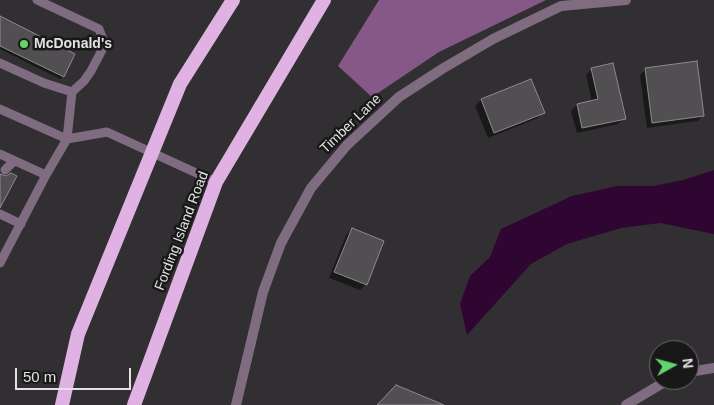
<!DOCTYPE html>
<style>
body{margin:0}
#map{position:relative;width:714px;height:405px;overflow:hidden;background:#322f32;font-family:Helvetica,sans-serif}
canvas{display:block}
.north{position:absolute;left:649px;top:340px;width:50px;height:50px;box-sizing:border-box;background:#191819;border:1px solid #6a686a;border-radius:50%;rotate:83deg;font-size:14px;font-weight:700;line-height:20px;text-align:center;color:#e3e1e3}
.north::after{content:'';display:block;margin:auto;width:18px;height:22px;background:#62d469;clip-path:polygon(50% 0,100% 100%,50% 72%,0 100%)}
.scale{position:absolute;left:15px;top:368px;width:116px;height:22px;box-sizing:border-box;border:2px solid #e3e1e3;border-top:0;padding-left:6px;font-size:15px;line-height:18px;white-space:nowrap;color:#e3e1e3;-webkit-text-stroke:4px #191819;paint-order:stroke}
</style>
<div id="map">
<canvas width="714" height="405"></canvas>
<div class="north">N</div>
<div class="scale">50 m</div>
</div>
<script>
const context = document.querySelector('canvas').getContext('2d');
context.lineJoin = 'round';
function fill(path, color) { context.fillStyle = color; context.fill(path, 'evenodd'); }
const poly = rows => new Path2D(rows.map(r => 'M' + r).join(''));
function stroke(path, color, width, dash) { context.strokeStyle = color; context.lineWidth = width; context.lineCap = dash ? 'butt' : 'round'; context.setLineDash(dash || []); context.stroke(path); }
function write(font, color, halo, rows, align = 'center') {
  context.font = font + ' Helvetica,sans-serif'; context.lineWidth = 5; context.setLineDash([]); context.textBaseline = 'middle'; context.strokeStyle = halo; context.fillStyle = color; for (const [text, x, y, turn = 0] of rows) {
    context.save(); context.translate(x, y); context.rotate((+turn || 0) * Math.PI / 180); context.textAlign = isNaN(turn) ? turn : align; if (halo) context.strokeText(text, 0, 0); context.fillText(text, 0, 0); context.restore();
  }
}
const forest = poly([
 [379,0,546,0,439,52,372,97,338,66]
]);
const water = poly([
 [714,170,714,234,660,223,621,228,567,244,531,264,467,335,460,304,470,276,490,257,501,229,572,196,617,186,653,186,683,180]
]);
const shadow = poly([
 [0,18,74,55,63,77,60,79,0,49],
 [592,69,624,118,618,124,577,133,571,111,577,105,592,102,586,75],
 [646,69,703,116,697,121,647,128,640,75],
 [531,80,543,112,538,118,488,138,475,106,481,100],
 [352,229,366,284,360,290,329,278,346,235]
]);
const building = poly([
 [0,16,75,54,64,77,0,46,0,16],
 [697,61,704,116,652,123,645,68,697,61],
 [613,63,626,119,582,128,577,104,598,99,591,68,613,63],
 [531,79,545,113,494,133,481,99,531,79],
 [11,173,17,176,0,208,0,174,6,176,11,173],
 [352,228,384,241,367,285,334,272,352,228],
 [396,385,444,405,377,405,396,385]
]);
const service = poly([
 [0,63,44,83,72,92,84,81,91,71,102,50,104,42,99,29,37,0],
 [0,109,67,139,107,132,216,182],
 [0,154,46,175,67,139,72,92],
 [5,170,14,161],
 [0,214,21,224],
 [0,263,46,175]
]);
const minor = poly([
 [689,372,714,368],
 [236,405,263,292,281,243,311,188,347,145,399,97,442,69,493,39,561,6,626,0],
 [626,405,668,380]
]);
const trunk = poly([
 [62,405,78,334,180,84,233,0],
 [134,405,216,182,324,0]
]);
const markers = [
 [24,44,5,"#62d469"]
];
const poiNames = [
 ["McDonald's",34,44]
];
const streetNames = [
 ["Timber Lane",351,124,-44],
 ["Fording Island Road",182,231,-69]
];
fill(forest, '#855888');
fill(water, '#2f0632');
fill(shadow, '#0007');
fill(building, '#524f52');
stroke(building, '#8d8a8d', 1);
stroke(service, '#806c81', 9);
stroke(minor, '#806c81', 10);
stroke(trunk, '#e0b2e3', 14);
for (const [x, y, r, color] of markers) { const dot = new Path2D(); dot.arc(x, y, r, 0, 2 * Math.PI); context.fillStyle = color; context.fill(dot); stroke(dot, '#191819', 2); }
write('bold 14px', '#e3e1e3', '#191819', poiNames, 'left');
write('14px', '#e3e1e3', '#191819', streetNames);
</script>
